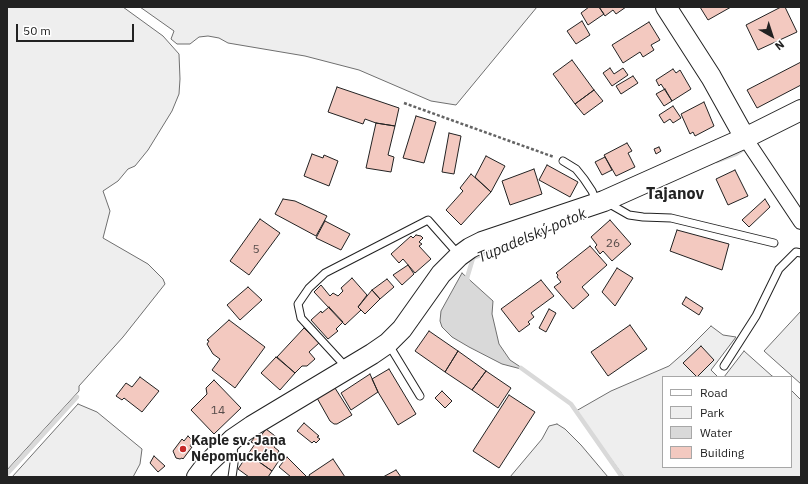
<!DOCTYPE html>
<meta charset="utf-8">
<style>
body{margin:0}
#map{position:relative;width:808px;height:484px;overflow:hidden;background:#fff;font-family:"IBM Plex Sans",sans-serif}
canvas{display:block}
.frame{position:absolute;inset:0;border:8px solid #222;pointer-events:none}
.legend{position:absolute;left:662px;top:376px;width:130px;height:92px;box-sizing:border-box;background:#fff;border:1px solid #a7a7a7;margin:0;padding:5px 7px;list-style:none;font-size:12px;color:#222}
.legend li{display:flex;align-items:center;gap:8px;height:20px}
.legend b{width:20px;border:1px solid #a7a7a7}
.north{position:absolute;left:752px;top:16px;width:40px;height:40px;-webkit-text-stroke:3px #fff;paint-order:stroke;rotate:141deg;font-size:11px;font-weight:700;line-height:16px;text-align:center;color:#222}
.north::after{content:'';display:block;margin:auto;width:14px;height:18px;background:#222;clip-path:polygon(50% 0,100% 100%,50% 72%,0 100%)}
.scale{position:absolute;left:16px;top:24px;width:118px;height:18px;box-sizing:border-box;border:2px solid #222;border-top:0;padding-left:5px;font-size:12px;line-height:14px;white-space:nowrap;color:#222;-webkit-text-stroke:3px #fff;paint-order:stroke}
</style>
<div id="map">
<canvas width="808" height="484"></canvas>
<div class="frame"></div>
<ul class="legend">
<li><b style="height:5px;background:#fff"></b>Road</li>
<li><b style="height:11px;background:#eee"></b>Park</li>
<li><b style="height:11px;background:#d9d9d9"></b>Water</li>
<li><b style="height:11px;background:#f3c9c0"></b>Building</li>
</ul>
<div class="north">N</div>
<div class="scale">50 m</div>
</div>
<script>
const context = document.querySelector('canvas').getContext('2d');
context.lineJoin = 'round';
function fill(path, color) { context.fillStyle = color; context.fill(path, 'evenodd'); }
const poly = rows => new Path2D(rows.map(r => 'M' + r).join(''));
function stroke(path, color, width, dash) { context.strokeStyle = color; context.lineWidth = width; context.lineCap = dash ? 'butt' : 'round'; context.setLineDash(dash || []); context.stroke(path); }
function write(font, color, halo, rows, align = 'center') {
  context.font = font + ' "IBM Plex Sans",sans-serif'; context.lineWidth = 3; context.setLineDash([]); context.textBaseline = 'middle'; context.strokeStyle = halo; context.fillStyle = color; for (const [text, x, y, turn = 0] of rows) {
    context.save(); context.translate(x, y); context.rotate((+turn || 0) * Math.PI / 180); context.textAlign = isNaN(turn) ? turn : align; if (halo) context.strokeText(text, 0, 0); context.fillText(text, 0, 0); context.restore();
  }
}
const green = poly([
 [7,7,123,7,163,36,179,54,180,79,179,94,172,111,148,150,135,166,128,169,118,181,103,191,110,211,103,238,148,264,163,279,165,284,123,337,79,386,79,391,7,470,7,7],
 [140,7,537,7,456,105,431,101,359,70,305,56,228,43,219,38,208,36,199,37,190,44,177,44,171,39,174,31,140,7],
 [801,311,801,384,764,351,801,311],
 [711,326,723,335,736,337,711,370,718,377,663,377,663,467,791,467,791,390,801,400,801,477,624,477,576,411,611,391,669,366,685,352,711,326],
 [744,351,772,376,774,377,724,377,744,351],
 [78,404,97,412,142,449,140,464,133,477,12,477,78,404],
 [557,424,565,429,581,445,608,477,510,477,542,439,549,426,557,424]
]);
const water = poly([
 [462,273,493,301,492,314,499,344,510,360,525,370,502,364,469,347,452,337,442,327,440,321,441,311,462,273]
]);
const stream = poly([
 [717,161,736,154,745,148],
 [468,282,467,278,473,258,522,239],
 [521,368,571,404,622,477],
 [7,474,77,397]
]);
const building = poly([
 [589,7,599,7,604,14,588,25,581,13,589,7],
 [599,7,626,7,616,14,613,10,605,16,599,7],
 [700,7,731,7,708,20,700,7],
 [781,7,785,7,797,32,758,50,746,25,781,7],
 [582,21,590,35,576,44,567,31,582,21],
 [649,22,660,40,651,45,654,50,643,57,640,52,623,63,612,45,649,22],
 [572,60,594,90,575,104,553,74,572,60],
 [801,62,801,85,757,108,747,90,801,62],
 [610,68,614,74,623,68,628,75,612,86,603,73,610,68],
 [673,69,676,73,680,70,691,89,672,101,661,84,659,86,656,80,673,69],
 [633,76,638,83,621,94,616,86,633,76],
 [337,87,399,108,395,126,376,123,365,119,363,124,328,112,337,87],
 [665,89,672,101,664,106,656,94,665,89],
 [594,90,603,101,584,115,575,104,594,90],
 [704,102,714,126,695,136,693,132,690,134,681,114,704,102],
 [673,106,681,118,673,123,670,119,664,123,659,115,673,106],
 [416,116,436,122,424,163,403,158,416,116],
 [376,123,395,126,388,155,394,157,391,172,366,168,376,123],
 [449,133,461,136,454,174,442,172,449,133],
 [627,143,632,151,628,153,635,167,616,176,604,155,627,143],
 [659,147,661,151,656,154,654,149,659,147],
 [312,154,323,158,324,155,338,161,329,186,304,176,312,154],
 [486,156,505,166,491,192,475,177,486,156],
 [605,157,612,170,602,175,595,162,605,157],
 [547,165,578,182,570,197,539,180,547,165],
 [534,169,542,194,510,205,502,181,534,169],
 [735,170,748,196,728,205,716,179,735,170],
 [471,174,491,192,461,225,446,210,463,191,460,188,471,174],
 [283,199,295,201,327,216,316,236,275,214,283,199],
 [765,199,770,207,749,227,742,220,765,199],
 [260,219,280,233,249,275,230,261,260,219],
 [610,220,631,244,612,261,603,251,600,254,595,247,597,245,591,237,610,220],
 [325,221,350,234,341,250,316,238,325,221],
 [677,230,729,244,722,270,670,251,677,230],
 [416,235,421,236,423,238,419,242,422,244,419,246,431,259,415,273,403,259,399,263,391,254,411,236,413,238,416,235],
 [590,246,607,265,582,287,589,295,573,309,554,287,561,282,557,277,558,275,556,273,590,246],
 [408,265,414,274,402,285,393,275,408,265],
 [617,268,633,278,615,306,602,292,617,268],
 [352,278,367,295,358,307,361,310,345,325,314,292,321,285,330,296,333,293,338,296,343,291,341,288,352,278],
 [387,279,394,287,380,299,372,290,387,279],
 [541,280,554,296,531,313,534,317,528,322,530,324,519,332,501,309,541,280],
 [248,287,262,300,240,320,227,305,248,287],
 [372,290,380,299,365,314,358,307,372,290],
 [686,297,703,308,699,315,682,304,686,297],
 [329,307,343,322,336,329,338,331,328,339,311,320,321,311,322,313,329,307],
 [549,309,556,313,546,332,539,328,549,309],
 [229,320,265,347,235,388,212,370,220,359,213,354,207,344,209,341,207,340,229,320],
 [630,325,647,349,608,376,591,352,630,325],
 [304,328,319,343,309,352,315,359,307,366,302,366,295,373,277,357,304,328],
 [429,331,458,351,445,372,415,351,429,331],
 [701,346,714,360,697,377,683,363,701,346],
 [458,351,486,371,472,390,445,372,458,351],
 [276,357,295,373,280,390,261,373,276,357],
 [389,369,416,414,398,425,378,392,372,379,389,369],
 [486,371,511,388,498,408,472,390,486,371],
 [370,374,378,392,351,410,341,393,370,374],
 [140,377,159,391,142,412,124,398,122,400,116,396,126,383,132,387,140,377],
 [214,380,241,408,214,434,191,410,207,394,206,388,214,380],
 [335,388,352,415,337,424,334,424,330,421,317,398,335,388],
 [442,391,452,401,445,408,435,398,442,391],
 [509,395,535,412,499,468,473,451,509,395],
 [304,423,319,436,317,437,320,439,316,443,314,441,312,443,297,431,304,423],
 [266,429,279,439,274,447,279,451,276,456,280,459,272,471,248,454,255,444,251,442,257,434,260,437,266,429],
 [188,436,193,441,190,446,192,447,183,459,182,458,180,459,176,458,173,451,182,439,184,441,188,436],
 [248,454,272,471,268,477,249,477,238,469,248,454],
 [154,456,165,466,158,472,150,463,154,456],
 [287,457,307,477,291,477,279,467,287,457],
 [333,459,345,477,310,477,309,475,333,459],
 [396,470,401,477,383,477,396,470]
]);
const path = poly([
 [404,103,554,157]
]);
const lane = poly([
 [563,161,576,169,584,179,592,191,597,203],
 [608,203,629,215,643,217,671,218,774,243],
 [389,345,420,396],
 [724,366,756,316,779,269,796,252,801,253],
 [346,367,301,318,298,304,309,288,325,273,428,220,459,255],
 [232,477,234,463,233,443]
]);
const street = poly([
 [745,138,801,222]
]);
const secondary = poly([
 [666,7,711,77,745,138],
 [197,477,206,465,233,439,252,426,372,354,388,343,402,329,441,274,459,256,470,248,482,242,604,201,745,138,801,110]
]);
const markers = [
 [183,449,4,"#c62828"]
];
const numberNames = [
 ["26",613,244],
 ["5",256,250],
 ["14",218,411]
];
const poiNames = [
 ["Kaple sv. Jana",191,441],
 ["Nepomuckého",191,457]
];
const waterNames = [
 ["Tupadelský potok",532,236,-23]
];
const quarterNames = [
 ["Tajanov",675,194]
];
fill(green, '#eee');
stroke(green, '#6f6f6f', 1);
fill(water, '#d9d9d9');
stroke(water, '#6f6f6f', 1);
stroke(stream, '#d9d9d9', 4.5);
fill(building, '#f3c9c0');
stroke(building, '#222', 1);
stroke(lane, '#222', 9);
stroke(street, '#222', 16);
stroke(secondary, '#222', 22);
stroke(path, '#646464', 2.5, [3, 2]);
stroke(lane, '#fff', 7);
stroke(street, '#fff', 14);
stroke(secondary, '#fff', 20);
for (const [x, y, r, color] of markers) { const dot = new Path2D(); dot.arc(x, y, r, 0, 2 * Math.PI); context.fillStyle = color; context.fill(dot); stroke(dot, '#fff', 1.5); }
write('12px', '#564c4a', null, numberNames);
write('bold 14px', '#222', '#fff', poiNames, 'left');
write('italic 15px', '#222', '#fff', waterNames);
write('bold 16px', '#222', '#fff', quarterNames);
</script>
